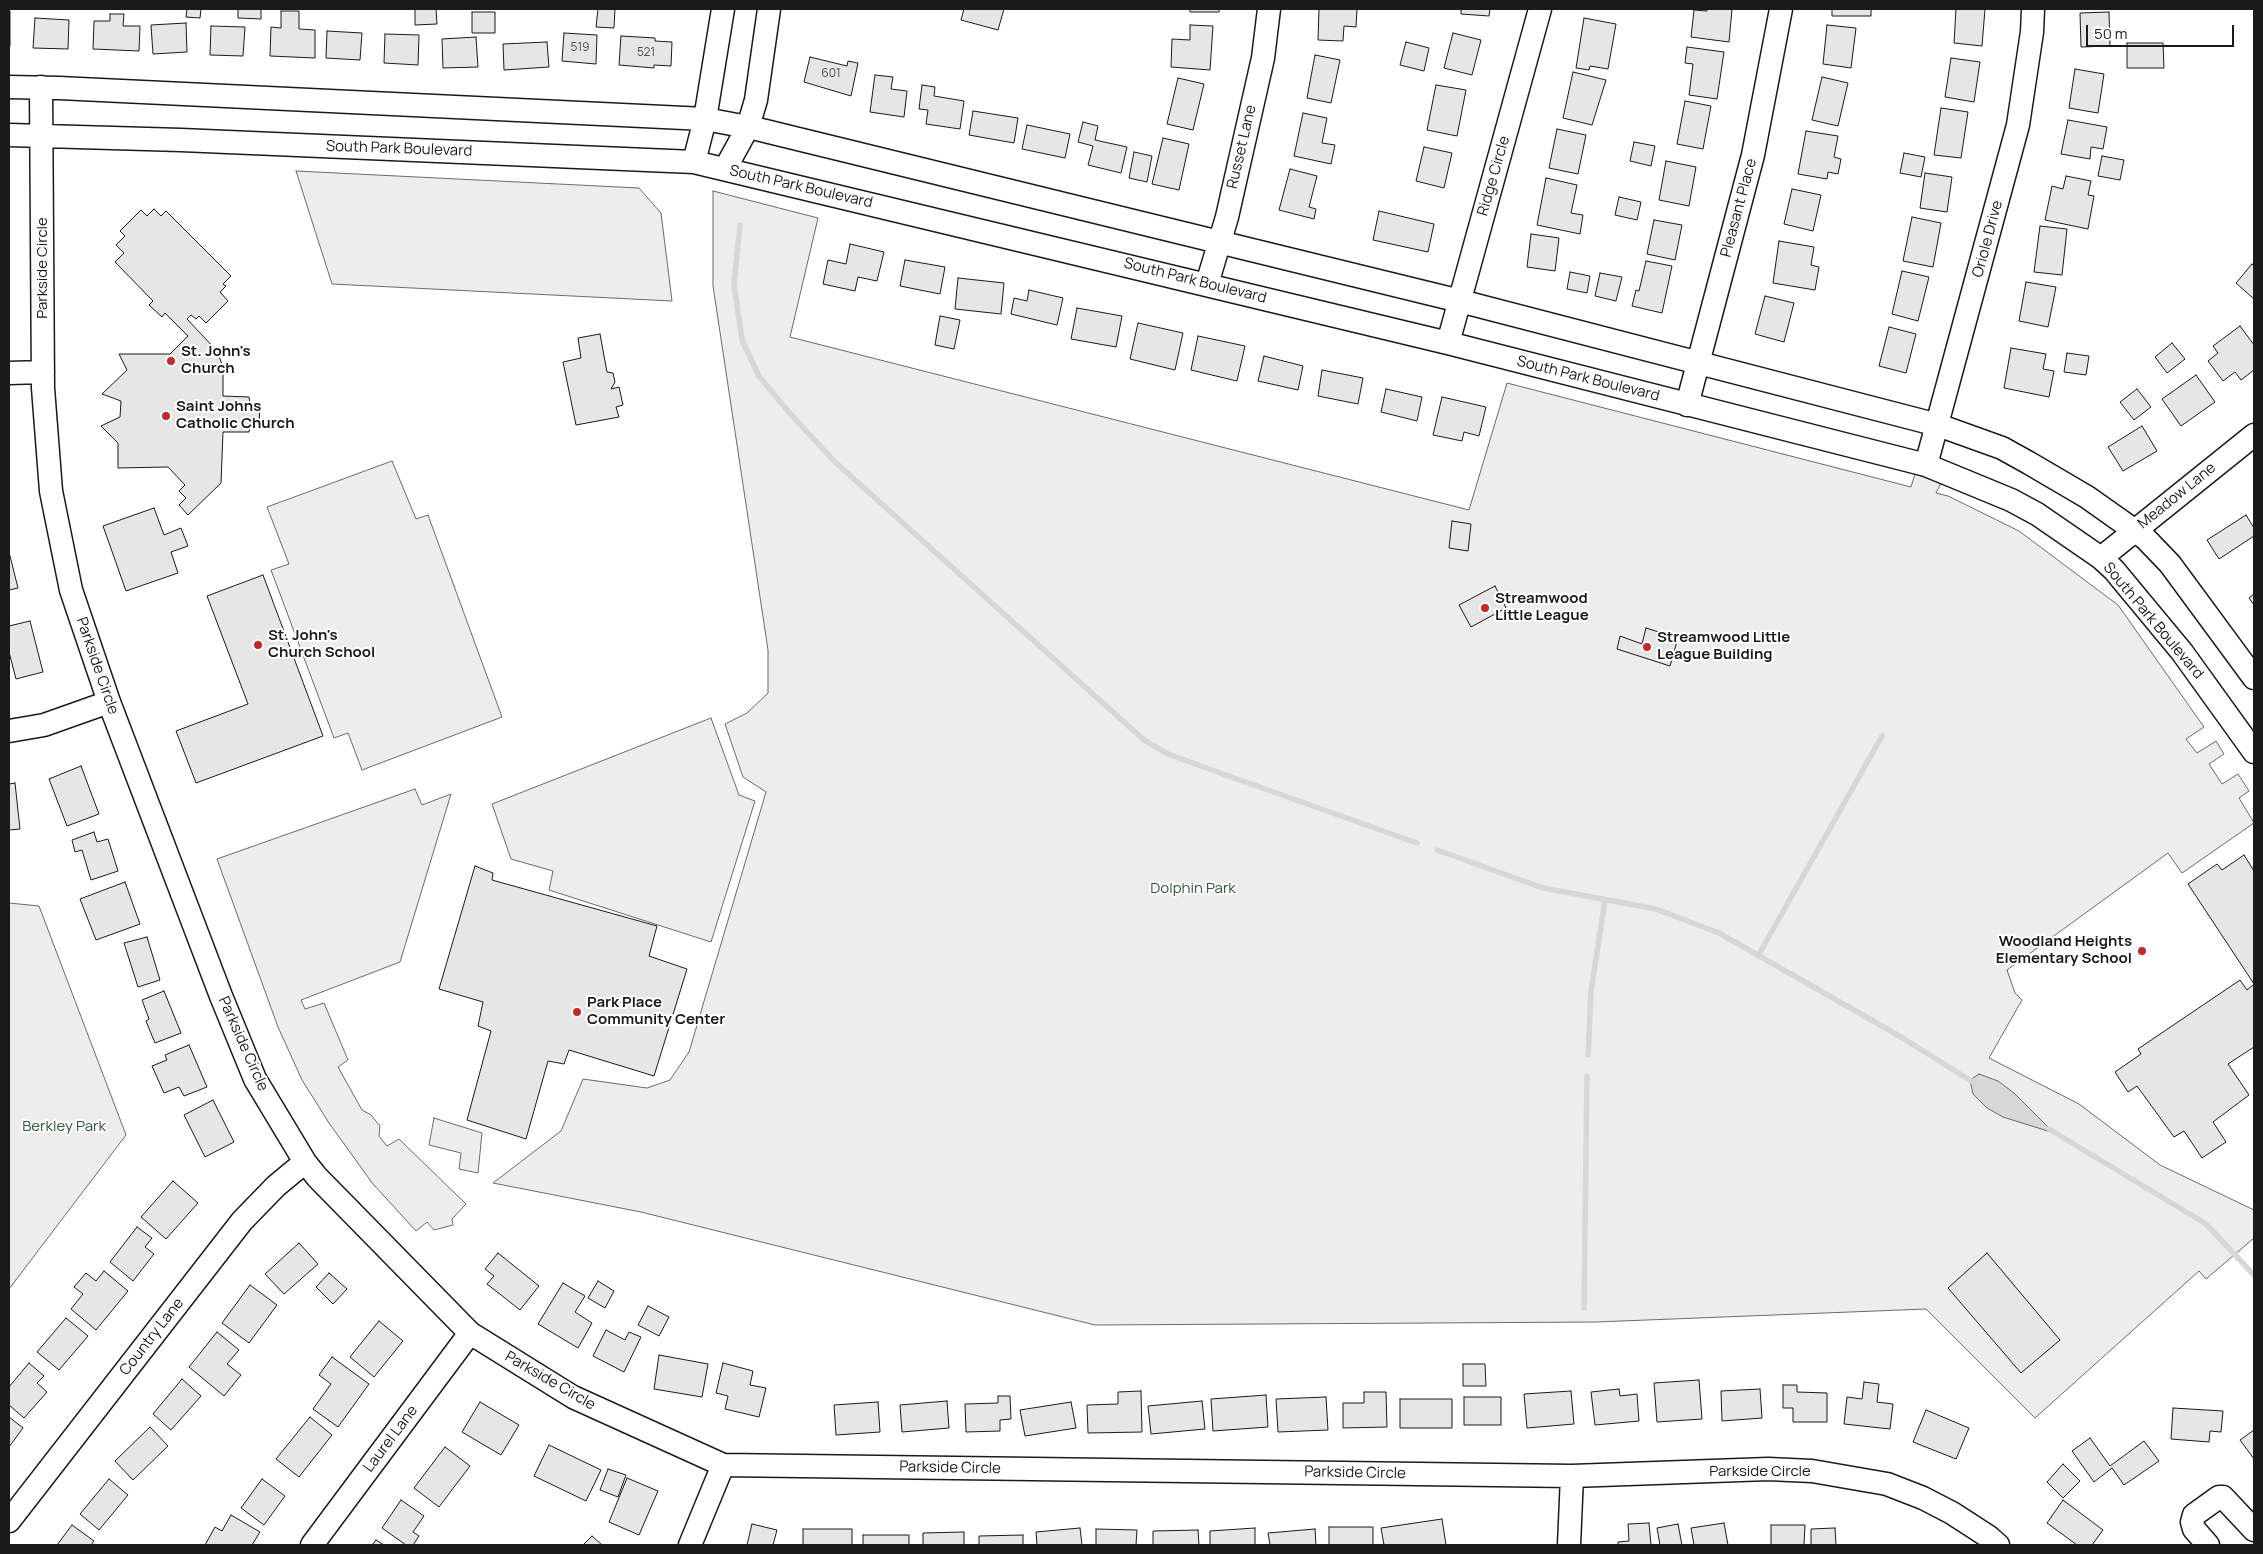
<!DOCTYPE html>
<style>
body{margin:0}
#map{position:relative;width:2263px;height:1554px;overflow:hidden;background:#fff;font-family:Manrope,sans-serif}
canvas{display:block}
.frame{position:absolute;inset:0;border:10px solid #1a1a1a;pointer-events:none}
.scale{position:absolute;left:2086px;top:25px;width:148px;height:22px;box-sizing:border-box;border:2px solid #1a1a1a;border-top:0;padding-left:6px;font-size:15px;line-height:18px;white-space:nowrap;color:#1a1a1a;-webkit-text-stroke:4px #fff;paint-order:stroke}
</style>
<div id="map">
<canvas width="2263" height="1554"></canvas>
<div class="frame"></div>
<div class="scale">50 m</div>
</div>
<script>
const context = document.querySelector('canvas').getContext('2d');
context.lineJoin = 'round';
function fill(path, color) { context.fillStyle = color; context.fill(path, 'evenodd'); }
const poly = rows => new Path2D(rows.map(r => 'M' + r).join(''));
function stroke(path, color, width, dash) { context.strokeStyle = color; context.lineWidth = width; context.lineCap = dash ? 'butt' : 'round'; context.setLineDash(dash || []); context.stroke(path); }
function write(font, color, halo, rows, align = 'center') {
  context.font = font + ' Manrope,sans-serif'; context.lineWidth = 4; context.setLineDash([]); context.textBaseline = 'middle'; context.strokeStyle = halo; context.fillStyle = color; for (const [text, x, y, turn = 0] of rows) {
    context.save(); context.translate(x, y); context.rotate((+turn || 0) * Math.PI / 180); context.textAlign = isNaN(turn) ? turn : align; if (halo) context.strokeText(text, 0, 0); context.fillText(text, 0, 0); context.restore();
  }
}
const built = poly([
 [296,171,639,188,661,213,672,301,332,284,296,171],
 [713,191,818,218,790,337,1469,510,1507,383,1911,487,1915,474,1941,483,1936,493,1948,496,2019,531,2118,605,2204,727,2186,739,2197,753,2216,741,2224,754,2209,764,2222,784,2238,774,2249,791,2239,798,2254,823,2182,873,2168,853,2007,970,2015,993,2022,1000,1989,1058,2079,1104,2160,1165,2254,1210,2254,1238,2206,1279,2199,1271,2035,1418,1926,1309,1596,1322,1095,1325,641,1212,493,1183,561,1131,583,1079,647,1088,670,1080,689,1052,766,792,743,777,725,724,747,713,768,693,768,650,713,286,713,191],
 [392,461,416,519,428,515,502,717,362,770,348,733,334,738,271,570,289,564,267,507,392,461],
 [711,718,739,795,755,801,711,942,549,890,553,871,511,859,492,804,711,718],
 [415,789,422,805,451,794,400,962,301,1000,305,1009,324,1003,348,1060,338,1067,362,1110,371,1115,380,1126,379,1136,387,1146,399,1139,466,1204,452,1219,453,1225,434,1230,427,1222,416,1231,373,1184,329,1123,302,1080,278,1027,217,859,415,789],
 [9,903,39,906,126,1135,9,1289,9,903],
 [434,1118,482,1133,478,1173,459,1169,461,1153,429,1145,434,1118]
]);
const water = poly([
 [1979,1074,1998,1081,2014,1093,2054,1133,2003,1117,1987,1108,1973,1094,1970,1080,1979,1074]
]);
const stream = poly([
 [740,225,734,284,742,340,759,376,786,409,834,461,1144,740,1168,754,1209,769,1417,843],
 [1437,850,1543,888,1656,909,1719,933,1901,1037,1976,1084],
 [1758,956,1882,736],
 [1588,1055,1591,991,1605,900],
 [2049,1129,2206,1224,2254,1275],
 [1584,1308,1587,1076]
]);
const building = poly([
 [187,9,201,9,200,18,186,17,187,9],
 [238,9,261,9,261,19,238,18,238,9],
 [415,9,436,9,437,24,415,25,415,9],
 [598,9,615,9,614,28,596,27,598,9],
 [964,9,1004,9,998,30,961,20,964,9],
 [1190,9,1219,9,1219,12,1190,12,1190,9],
 [1319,9,1357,9,1356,27,1344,26,1343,41,1318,40,1319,9],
 [1461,9,1490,9,1489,16,1461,14,1461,9],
 [1707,9,1732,9,1729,42,1691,37,1694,10,1707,11,1707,9],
 [1832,9,1871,9,1871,16,1832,16,1832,9],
 [1956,9,1985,9,1982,46,1954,43,1956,9],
 [9,11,10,11,10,46,9,46,9,11],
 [281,11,299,11,299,29,315,30,315,58,270,56,271,27,281,28,281,11],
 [472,12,495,12,495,33,472,33,472,12],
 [2109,12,2110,46,2081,47,2080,13,2109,12],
 [110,14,124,14,123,26,140,26,139,51,93,49,94,21,110,21,110,14],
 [35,18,69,20,68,49,33,48,35,18],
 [1584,18,1616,24,1608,69,1590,66,1589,70,1576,68,1584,18],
 [186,23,187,52,153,54,151,25,186,23],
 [1190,25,1213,26,1210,70,1171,67,1172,39,1190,40,1190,25],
 [1827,25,1856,28,1851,68,1823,64,1827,25],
 [211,26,245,27,243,56,210,55,211,26],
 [327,31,362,33,360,60,326,58,327,31],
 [564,33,597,35,596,64,562,61,564,33],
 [1453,33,1481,40,1472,75,1444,68,1453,33],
 [385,34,419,35,418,65,384,63,385,34],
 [621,36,655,38,655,41,672,42,671,66,654,65,654,68,619,65,621,36],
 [476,37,478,67,443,68,442,39,476,37],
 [547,42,549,67,504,70,503,44,547,42],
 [1406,42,1429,48,1424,71,1400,65,1406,42],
 [2127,43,2163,43,2164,68,2127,68,2127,43],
 [1687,47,1724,52,1717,99,1689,95,1693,64,1685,63,1687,47],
 [1315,55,1340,60,1331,103,1307,98,1315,55],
 [810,57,847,66,848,61,858,63,851,96,804,82,810,57],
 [1951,58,1980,62,1974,102,1945,97,1951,58],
 [2075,69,2104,74,2098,113,2069,108,2075,69],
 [1573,72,1606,80,1592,125,1563,118,1573,72],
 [875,75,893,77,891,89,907,91,904,117,870,112,875,75],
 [1822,77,1848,83,1838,126,1812,120,1822,77],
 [1178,78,1204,84,1193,130,1167,124,1178,78],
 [922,85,935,87,934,96,964,101,960,129,926,124,928,110,919,109,922,85],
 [1436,85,1466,90,1457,136,1427,130,1436,85],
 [1685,101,1711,106,1703,149,1677,144,1685,101],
 [1941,108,1968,112,1961,158,1934,155,1941,108],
 [973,111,1018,118,1014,143,969,135,973,111],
 [1303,113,1327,118,1322,143,1335,145,1331,164,1294,156,1303,113],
 [2068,120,2107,127,2103,149,2091,147,2090,159,2061,154,2068,120],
 [1083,122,1098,126,1095,140,1127,147,1121,173,1088,165,1093,146,1078,142,1083,122],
 [1027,125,1070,134,1065,158,1022,149,1027,125],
 [1557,129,1586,135,1578,174,1549,168,1557,129],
 [1806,131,1838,136,1834,157,1841,159,1838,174,1828,172,1827,179,1798,174,1806,131],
 [1163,138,1189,144,1179,190,1152,184,1163,138],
 [1634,142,1655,146,1651,166,1630,161,1634,142],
 [1424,147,1452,153,1444,188,1416,181,1424,147],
 [1134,152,1152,156,1147,182,1129,178,1134,152],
 [1904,153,1925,157,1921,177,1900,173,1904,153],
 [2102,156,2124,160,2120,180,2098,176,2102,156],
 [1666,161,1696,167,1689,206,1659,200,1666,161],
 [1290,169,1317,176,1309,207,1316,209,1314,219,1279,210,1290,169],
 [1925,173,1952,177,1947,212,1920,208,1925,173],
 [2066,176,2091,181,2088,195,2094,196,2088,229,2045,220,2052,186,2063,189,2066,176],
 [1546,178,1577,185,1571,213,1583,215,1580,234,1537,225,1546,178],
 [1792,189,1821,195,1813,231,1784,224,1792,189],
 [1619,197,1641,202,1637,220,1615,215,1619,197],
 [154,209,161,216,166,211,231,276,223,284,226,286,220,292,228,301,206,323,199,316,196,319,191,315,187,319,217,351,223,367,223,396,249,397,250,404,260,403,259,426,250,426,249,432,223,432,221,483,188,515,179,505,186,498,179,491,185,485,168,467,118,468,118,443,101,426,120,417,121,401,102,394,127,370,119,354,170,354,188,336,165,313,162,317,149,305,153,301,115,262,124,253,116,245,125,236,120,231,141,210,147,216,154,209],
 [1379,211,1434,224,1428,252,1373,240,1379,211],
 [1912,217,1941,223,1933,267,1903,261,1912,217],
 [1654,220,1682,225,1675,260,1647,254,1654,220],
 [2040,226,2067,229,2062,275,2034,272,2040,226],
 [1531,234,1559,238,1555,271,1527,267,1531,234],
 [1779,241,1814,247,1811,265,1819,267,1815,290,1773,283,1779,241],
 [850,244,884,252,877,281,858,277,855,291,823,284,828,260,846,264,850,244],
 [905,260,945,267,940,294,900,286,905,260],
 [1646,261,1672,266,1662,313,1632,306,1636,290,1639,291,1646,261],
 [2252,264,2254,266,2254,299,2236,283,2252,264],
 [1902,271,1929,277,1918,321,1892,314,1902,271],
 [1570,272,1590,276,1587,293,1567,289,1570,272],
 [1600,273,1622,277,1616,301,1595,296,1600,273],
 [958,278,1004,283,1001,314,955,309,958,278],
 [2026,282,2056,287,2048,327,2019,321,2026,282],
 [1029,290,1063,298,1057,325,1011,314,1014,298,1027,301,1029,290],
 [1765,296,1794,303,1784,342,1755,334,1765,296],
 [1077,308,1122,316,1116,347,1071,339,1077,308],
 [940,316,960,320,954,349,935,345,940,316],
 [1138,323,1183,333,1175,370,1130,359,1138,323],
 [2240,326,2254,345,2254,370,2241,380,2235,372,2223,381,2208,361,2218,353,2213,346,2240,326],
 [1889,327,1916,334,1906,373,1879,366,1889,327],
 [600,334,607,372,613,373,615,382,611,389,619,387,623,405,616,407,619,417,576,425,563,362,581,358,578,338,600,334],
 [1198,336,1245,346,1237,381,1191,370,1198,336],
 [2172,343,2185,359,2167,373,2155,357,2172,343],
 [2011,348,2046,354,2043,369,2054,371,2049,397,2004,388,2011,348],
 [2067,353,2089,356,2086,375,2064,372,2067,353],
 [1264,356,1303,366,1298,390,1258,381,1264,356],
 [1322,370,1363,378,1358,404,1318,396,1322,370],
 [2196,375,2215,402,2181,426,2162,399,2196,375],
 [1386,389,1422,397,1417,421,1381,412,1386,389],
 [2137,389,2151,407,2134,420,2120,402,2137,389],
 [1442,397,1486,407,1479,436,1464,432,1462,441,1433,435,1442,397],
 [2142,426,2157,451,2123,471,2108,447,2142,426],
 [154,508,164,535,181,528,188,546,171,552,178,573,126,591,103,526,154,508],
 [2246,515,2254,528,2254,536,2219,559,2207,540,2246,515],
 [1452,521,1471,524,1468,551,1449,548,1452,521],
 [9,552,18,588,9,590,9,552],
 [263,575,323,736,196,783,176,731,248,704,207,596,263,575],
 [1495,586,1506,608,1471,627,1459,605,1495,586],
 [2254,594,2254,605,2249,598,2254,594],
 [30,621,43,672,16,679,9,652,9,626,30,621],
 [1646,628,1678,638,1670,666,1617,649,1620,636,1642,644,1646,628],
 [81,766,99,814,67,826,49,779,81,766],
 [15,783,20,829,9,830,9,784,15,783],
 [94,832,97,842,108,839,118,871,91,880,82,850,75,852,72,840,94,832],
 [2244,855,2254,871,2254,1047,2228,1064,2249,1095,2213,1122,2226,1142,2202,1158,2184,1131,2174,1137,2137,1086,2128,1092,2115,1072,2141,1054,2138,1049,2240,980,2247,990,2254,984,2188,884,2217,864,2222,870,2244,855],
 [475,866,493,873,492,880,657,926,649,956,687,969,654,1076,569,1050,564,1064,548,1061,526,1139,467,1120,491,1031,478,1026,483,1002,439,989,475,866],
 [125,882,140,924,96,940,80,899,125,882],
 [147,937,160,980,138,987,124,943,147,937],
 [164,991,181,1033,155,1043,146,1021,149,1019,142,1000,164,991],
 [189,1045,207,1087,184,1096,179,1087,164,1093,152,1066,167,1060,165,1055,189,1045],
 [213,1100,234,1142,205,1157,184,1115,213,1100],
 [173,1181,198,1203,166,1239,141,1217,173,1181],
 [137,1227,152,1238,145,1247,154,1254,133,1281,110,1262,137,1227],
 [299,1243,318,1264,284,1294,265,1274,299,1243],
 [498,1253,539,1286,520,1310,487,1284,494,1276,485,1269,498,1253],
 [1987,1253,2060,1340,2021,1373,1948,1288,1987,1253],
 [104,1271,128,1291,96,1330,71,1309,83,1294,74,1287,86,1273,96,1281,104,1271],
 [329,1273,347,1289,333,1304,316,1287,329,1273],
 [598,1281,614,1291,605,1308,588,1298,598,1281],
 [563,1283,585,1296,575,1312,592,1323,578,1348,538,1324,563,1283],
 [250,1285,277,1305,249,1343,222,1323,250,1285],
 [648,1306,669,1317,659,1336,638,1325,648,1306],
 [66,1318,88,1336,59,1370,37,1352,66,1318],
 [379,1321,403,1341,374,1377,350,1357,379,1321],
 [606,1330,625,1340,629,1332,641,1337,624,1372,593,1356,606,1330],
 [217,1332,239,1350,227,1364,241,1375,224,1396,189,1367,217,1332],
 [659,1355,708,1364,702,1397,654,1389,659,1355],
 [332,1357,369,1384,338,1427,313,1409,331,1384,319,1375,332,1357],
 [29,1363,44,1376,37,1383,47,1392,24,1418,9,1405,9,1387,29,1363],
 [723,1363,753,1371,750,1385,766,1388,759,1417,725,1409,728,1396,716,1393,723,1363],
 [1463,1364,1485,1364,1486,1386,1463,1386,1463,1364],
 [182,1379,201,1396,171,1430,153,1414,182,1379],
 [1699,1380,1702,1419,1657,1422,1654,1383,1699,1380],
 [1864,1382,1879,1384,1877,1402,1893,1404,1890,1429,1844,1424,1847,1397,1862,1399,1864,1382],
 [1783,1385,1797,1385,1797,1392,1827,1393,1827,1422,1793,1422,1793,1408,1783,1408,1783,1385],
 [1619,1389,1620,1396,1637,1394,1639,1421,1595,1425,1591,1392,1619,1389],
 [1760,1389,1762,1418,1722,1421,1721,1391,1760,1389],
 [1141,1391,1142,1432,1088,1433,1087,1405,1118,1404,1118,1392,1141,1391],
 [1571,1391,1574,1424,1527,1428,1524,1394,1571,1391],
 [1364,1392,1386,1392,1387,1427,1343,1428,1343,1403,1364,1403,1364,1392],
 [1266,1395,1268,1427,1213,1431,1211,1399,1266,1395],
 [998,1396,1010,1396,1011,1419,1000,1420,1000,1431,966,1432,965,1404,998,1403,998,1396],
 [1326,1397,1328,1430,1278,1432,1276,1399,1326,1397],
 [1464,1397,1501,1397,1501,1425,1464,1425,1464,1397],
 [1400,1399,1452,1399,1452,1428,1400,1428,1400,1399],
 [947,1401,949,1428,902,1432,900,1405,947,1401],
 [1202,1401,1205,1429,1151,1434,1148,1406,1202,1401],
 [480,1402,519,1425,501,1455,462,1432,480,1402],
 [878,1402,880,1432,836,1435,834,1405,878,1402],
 [1071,1402,1076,1428,1025,1436,1020,1410,1071,1402],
 [2173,1408,2223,1411,2221,1432,2210,1431,2209,1442,2171,1439,2173,1408],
 [1926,1410,1969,1428,1956,1459,1913,1442,1926,1410],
 [9,1417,23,1428,9,1447,9,1417],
 [310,1417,332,1435,299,1477,276,1459,310,1417],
 [150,1427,168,1446,133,1480,115,1461,150,1427],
 [2254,1430,2254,1459,2240,1440,2254,1430],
 [2090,1438,2110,1466,2144,1441,2159,1461,2124,1485,2112,1468,2094,1482,2072,1451,2090,1438],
 [549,1445,601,1470,586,1501,534,1476,549,1445],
 [445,1447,470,1466,439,1507,414,1488,445,1447],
 [2063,1464,2080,1481,2063,1498,2047,1482,2063,1464],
 [608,1469,626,1475,618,1497,600,1490,608,1469],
 [627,1478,658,1491,639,1535,609,1522,627,1478],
 [109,1479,128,1495,99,1530,80,1514,109,1479],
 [262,1479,285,1496,264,1525,241,1508,262,1479],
 [401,1500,424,1516,413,1532,419,1536,413,1545,406,1545,382,1528,401,1500],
 [2063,1500,2103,1530,2092,1545,2077,1545,2047,1523,2063,1500],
 [231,1515,260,1532,252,1545,205,1545,215,1527,222,1531,231,1515],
 [1442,1519,1446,1545,1384,1545,1381,1528,1442,1519],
 [1649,1523,1651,1545,1618,1545,1618,1542,1629,1541,1628,1524,1649,1523],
 [1724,1523,1728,1545,1694,1545,1691,1528,1724,1523],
 [752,1524,777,1530,773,1545,747,1545,752,1524],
 [1678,1524,1682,1545,1660,1545,1657,1528,1678,1524],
 [72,1525,94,1541,91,1545,57,1545,72,1525],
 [1771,1525,1805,1525,1804,1545,1771,1545,1771,1525],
 [1329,1527,1373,1527,1373,1545,1329,1545,1329,1527],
 [1080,1528,1082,1545,1037,1545,1036,1532,1080,1528],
 [1255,1528,1255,1545,1210,1545,1210,1531,1255,1528],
 [1835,1528,1836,1545,1811,1545,1811,1529,1835,1528],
 [803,1529,852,1529,852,1545,803,1545,803,1529],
 [1096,1529,1137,1530,1136,1545,1096,1545,1096,1529],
 [1315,1529,1316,1545,1270,1545,1268,1533,1315,1529],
 [1198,1530,1199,1545,1153,1545,1153,1531,1198,1530],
 [964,1532,964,1545,923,1545,923,1533,964,1532],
 [863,1535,909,1535,909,1545,863,1545,863,1535],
 [1023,1535,1023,1545,979,1545,979,1536,1023,1535],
 [592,1536,602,1545,583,1545,592,1536],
 [376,1540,384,1545,372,1545,376,1540]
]);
const minor = poly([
 [9,87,59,88,705,119,753,128,1460,301,1938,425,2002,448,2029,463,2087,497,2145,538,2170,564,2254,678],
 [41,87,43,388,51,491,71,590,109,702,221,996,255,1079,305,1162,317,1177,470,1333,573,1397,723,1465,1572,1476,1768,1469,1812,1471,1887,1484,1923,1498,1952,1513,1989,1537,1998,1545],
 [9,135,181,140,694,162,1448,343,1926,465,2011,500,2037,514,2101,558,2114,570,2182,652,2254,752],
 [694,162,705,119,723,9],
 [725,169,748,127,756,100,769,9],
 [1207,284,1227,217,1263,58,1269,9],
 [1448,343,1540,9],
 [9,373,43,372],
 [1687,405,1753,155,1781,9],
 [1926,465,2018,125,2032,32,2033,9],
 [2101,558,2254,435],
 [9,731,44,725,109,702],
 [9,1521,242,1221,276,1186,305,1162],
 [312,1545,470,1333],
 [690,1545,723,1465],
 [1569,1545,1572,1476],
 [2208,1545,2194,1529,2192,1522,2194,1515,2219,1497,2223,1497,2254,1530]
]);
const markers = [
 [171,361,5,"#c62828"],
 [166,416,5,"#c62828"],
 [1485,608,5,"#c62828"],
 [258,645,5,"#c62828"],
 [1647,647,5,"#c62828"],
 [2142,951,5,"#c62828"],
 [577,1012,5,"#c62828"]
];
const numberNames = [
 ["519",580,48],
 ["521",646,53],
 ["601",831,74]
];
const streetNames = [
 ["Russet Lane",1242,147,-77],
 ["South Park Boulevard",399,149,2],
 ["Ridge Circle",1494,176,-74],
 ["South Park Boulevard",801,187,13],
 ["Pleasant Place",1739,208,-75],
 ["Oriole Drive",1988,239,-75],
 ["Parkside Circle",43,268,-90],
 ["South Park Boulevard",1195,281,14],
 ["South Park Boulevard",1588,379,14],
 ["Meadow Lane",2177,496,-39],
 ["South Park Boulevard",2153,621,50],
 ["Parkside Circle",97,666,71],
 ["Parkside Circle",243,1044,66],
 ["Country Lane",152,1337,-52],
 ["Parkside Circle",550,1381,30],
 ["Laurel Lane",391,1439,-53],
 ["Parkside Circle",950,1468,1],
 ["Parkside Circle",1760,1472],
 ["Parkside Circle",1355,1473,1]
];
const poiNames = [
 ["St. John's",181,352],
 ["Church",181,369],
 ["Saint Johns",176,407],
 ["Catholic Church",176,424],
 ["Streamwood",1495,599],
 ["Little League",1495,616],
 ["St. John's",268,636],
 ["Church School",268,653],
 ["Streamwood Little",1657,638],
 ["League Building",1657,655],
 ["Woodland Heights",2132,942,"right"],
 ["Elementary School",2132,959,"right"],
 ["Park Place",587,1003],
 ["Community Center",587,1020]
];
const parkNames = [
 ["Dolphin Park",1193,889],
 ["Berkley Park",64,1127]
];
fill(built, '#ededed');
stroke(built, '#6a6a6a', 1);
fill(water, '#d7d7d7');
stroke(water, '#6a6a6a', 1);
stroke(stream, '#d7d7d7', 5.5);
fill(building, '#e6e6e6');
stroke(building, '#1a1a1a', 1);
stroke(minor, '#1a1a1a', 25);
stroke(minor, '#fff', 22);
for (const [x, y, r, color] of markers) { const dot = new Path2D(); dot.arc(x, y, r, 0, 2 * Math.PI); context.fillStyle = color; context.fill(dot); stroke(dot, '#fff', 2); }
write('12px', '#4d4d4d', null, numberNames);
write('15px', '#1a1a1a', '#fff', streetNames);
write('bold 15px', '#1a1a1a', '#fff', poiNames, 'left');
write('15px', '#2b5a34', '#fff', parkNames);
</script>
